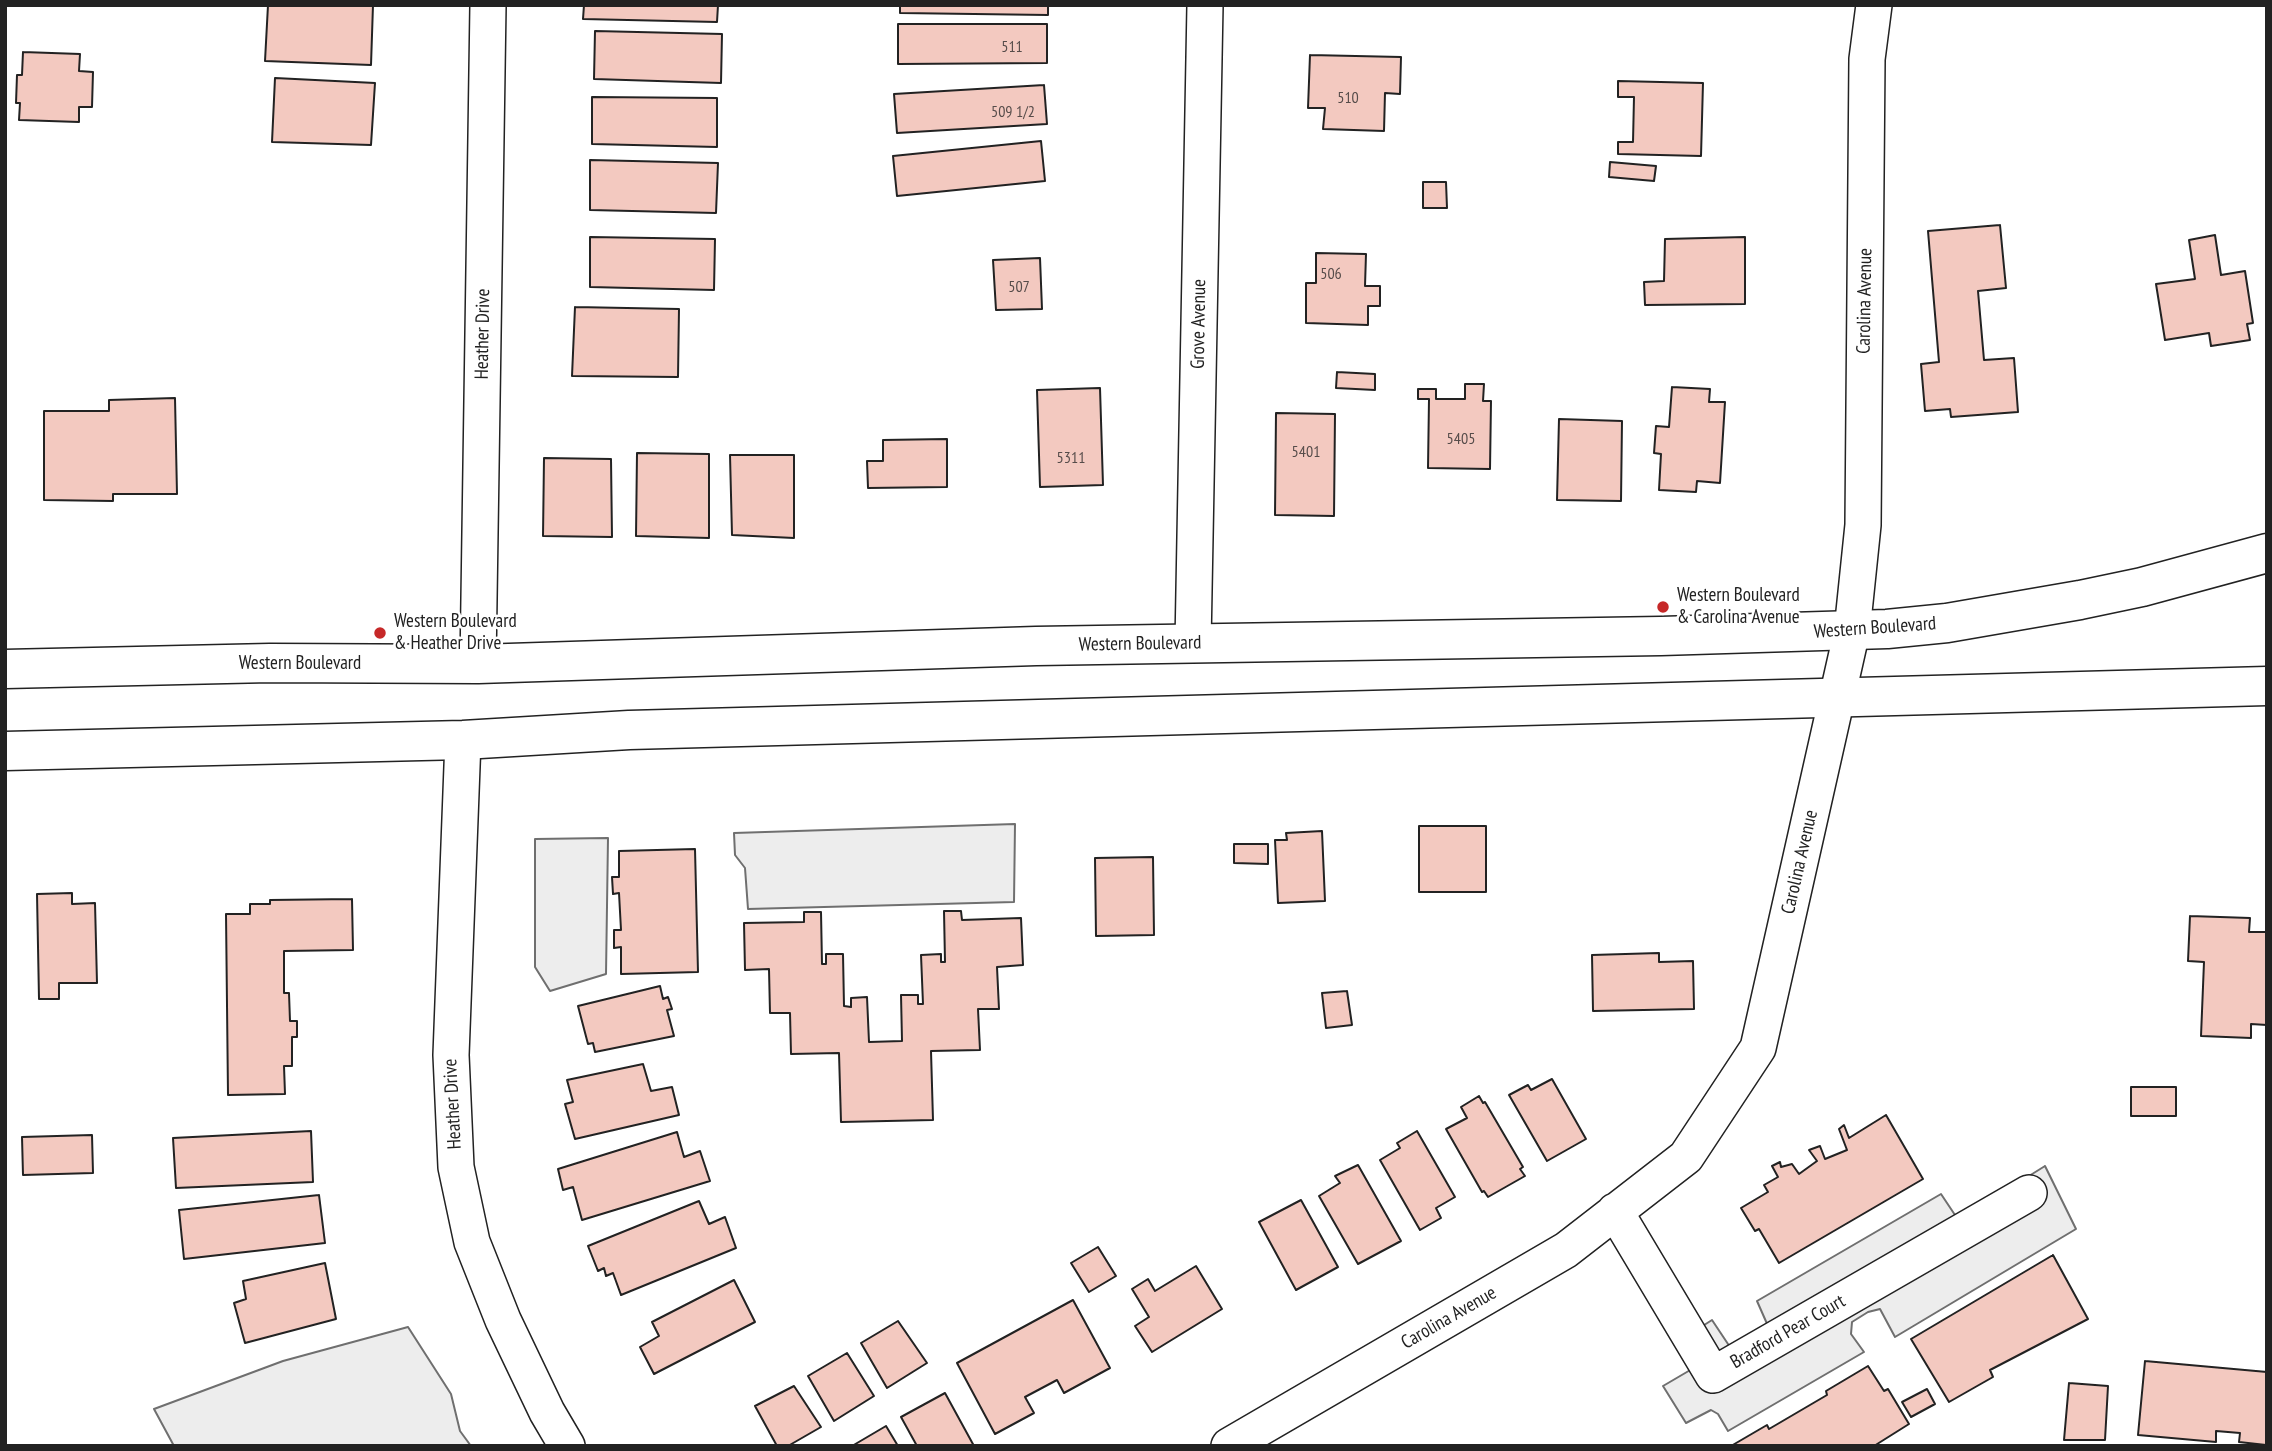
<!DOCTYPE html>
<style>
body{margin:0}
#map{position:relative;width:2272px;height:1451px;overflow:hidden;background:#fff;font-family:"PT Sans Narrow",sans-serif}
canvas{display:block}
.frame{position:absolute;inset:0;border:7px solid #222;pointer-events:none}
</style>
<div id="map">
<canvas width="2272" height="1451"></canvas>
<div class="frame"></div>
</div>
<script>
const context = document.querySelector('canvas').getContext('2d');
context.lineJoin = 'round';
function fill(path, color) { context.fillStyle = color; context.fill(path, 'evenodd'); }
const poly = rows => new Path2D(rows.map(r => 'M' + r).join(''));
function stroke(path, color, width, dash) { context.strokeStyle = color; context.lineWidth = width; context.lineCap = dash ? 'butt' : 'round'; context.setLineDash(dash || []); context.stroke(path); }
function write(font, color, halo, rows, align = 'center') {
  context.font = font + ' "PT Sans Narrow",sans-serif'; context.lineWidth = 5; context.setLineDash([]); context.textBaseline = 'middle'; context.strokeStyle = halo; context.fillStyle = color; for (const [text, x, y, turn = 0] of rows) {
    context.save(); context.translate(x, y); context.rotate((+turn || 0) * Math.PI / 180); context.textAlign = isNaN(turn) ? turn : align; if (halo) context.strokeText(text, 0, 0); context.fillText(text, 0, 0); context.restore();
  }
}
const parking = poly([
 [1015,824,1014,902,748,909,745,868,735,855,734,833,1015,824],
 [608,838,606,974,550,991,535,967,535,839,608,838],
 [2045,1166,2076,1229,1895,1337,1880,1309,1868,1312,1852,1322,1851,1334,1864,1352,1728,1431,1718,1414,1711,1410,1686,1423,1663,1386,1692,1369,1676,1343,1712,1320,1730,1347,1768,1326,1757,1301,1941,1194,1955,1215,1968,1214,2045,1166],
 [408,1327,451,1394,460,1431,471,1446,174,1446,154,1409,283,1361,408,1327]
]);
const building = poly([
 [268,5,373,5,371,65,265,61,268,5],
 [584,5,718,5,717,22,583,19,584,5],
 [900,5,1048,5,1048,15,900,13,900,5],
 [898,24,1047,24,1047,63,898,64,898,24],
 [595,31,722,34,721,83,594,79,595,31],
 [23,52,80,54,79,71,93,72,92,107,79,107,79,122,19,120,20,103,16,103,17,75,22,75,23,52],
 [1310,55,1401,57,1400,94,1385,93,1384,131,1323,129,1325,108,1308,108,1310,55],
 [275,78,375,83,371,145,272,142,275,78],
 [1618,81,1703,83,1701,156,1618,154,1618,142,1633,142,1634,97,1618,97,1618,81],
 [1044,85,1047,124,897,133,894,94,1044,85],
 [592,97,717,98,717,147,592,144,592,97],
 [1041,141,1045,181,897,196,893,156,1041,141],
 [590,160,718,163,716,213,590,210,590,160],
 [1610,162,1656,166,1654,181,1609,177,1610,162],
 [1423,182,1446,182,1447,208,1423,208,1423,182],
 [2000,225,2006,288,1978,291,1984,360,2014,358,2018,412,1951,417,1950,409,1925,411,1921,364,1939,362,1928,231,2000,225],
 [2215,235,2221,275,2245,271,2253,323,2247,324,2250,340,2211,346,2209,333,2165,340,2156,284,2195,279,2189,240,2215,235],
 [590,237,715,239,714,290,590,287,590,237],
 [1745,237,1745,304,1645,305,1644,282,1664,281,1665,239,1745,237],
 [1316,253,1366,254,1365,286,1380,286,1380,306,1368,306,1368,325,1306,323,1306,283,1316,283,1316,253],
 [1040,258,1042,309,996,310,993,260,1040,258],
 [575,307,679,309,678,377,572,376,575,307],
 [1337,372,1375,374,1375,390,1336,388,1337,372],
 [1465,384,1484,384,1483,401,1491,401,1490,469,1428,468,1429,399,1418,399,1418,389,1436,389,1436,399,1465,399,1465,384],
 [1672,387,1710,389,1709,402,1725,402,1720,483,1697,481,1696,492,1659,490,1661,454,1654,453,1656,426,1669,427,1672,387],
 [1100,388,1103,485,1040,487,1037,390,1100,388],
 [175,398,177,494,113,494,113,501,44,500,44,411,109,411,109,400,175,398],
 [1276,413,1335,414,1334,516,1275,515,1276,413],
 [1559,419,1622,421,1621,501,1557,500,1559,419],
 [947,439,947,487,868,488,867,461,883,461,883,440,947,439],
 [637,453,709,454,709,538,636,536,637,453],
 [730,455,794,455,794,538,732,535,730,455],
 [544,458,611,459,612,537,543,536,544,458],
 [1419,826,1486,826,1486,892,1419,892,1419,826],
 [1322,831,1325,901,1278,903,1275,840,1287,840,1286,833,1322,831],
 [1234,844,1268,844,1268,864,1234,863,1234,844],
 [695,849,698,972,621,974,621,947,614,948,614,930,621,930,619,893,613,894,612,877,619,877,619,851,695,849],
 [1153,857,1154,935,1096,936,1095,858,1153,857],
 [72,893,72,904,95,903,97,983,59,983,59,999,39,999,37,894,72,893],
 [352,899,353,950,284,951,284,993,289,993,290,1021,297,1021,297,1037,292,1037,292,1066,284,1066,285,1094,228,1095,226,914,250,914,250,904,270,904,270,900,352,899],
 [944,911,961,911,962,920,1021,918,1023,965,997,967,999,1009,978,1009,980,1050,931,1051,933,1120,841,1122,839,1053,791,1054,790,1013,770,1013,769,969,745,970,744,923,804,922,804,912,821,912,822,964,826,964,826,954,843,954,844,1006,851,1007,851,998,867,997,869,1042,902,1041,901,995,918,995,918,1004,923,1004,921,955,941,954,941,962,945,962,944,911],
 [2190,916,2250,918,2249,932,2267,932,2267,1025,2251,1024,2251,1038,2201,1036,2204,962,2188,961,2190,916],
 [1659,953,1659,962,1693,961,1694,1009,1593,1011,1592,955,1659,953],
 [660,986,663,999,668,997,672,1009,667,1010,674,1036,595,1052,593,1043,588,1044,578,1006,660,986],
 [1347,991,1352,1025,1326,1028,1322,993,1347,991],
 [643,1064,651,1091,672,1087,679,1115,575,1139,565,1104,573,1102,567,1080,643,1064],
 [1552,1079,1586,1139,1547,1161,1509,1095,1528,1085,1531,1090,1552,1079],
 [2131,1087,2176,1087,2176,1116,2131,1116,2131,1087],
 [1479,1096,1483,1103,1485,1102,1523,1167,1520,1169,1525,1176,1488,1197,1484,1191,1482,1192,1446,1129,1467,1118,1461,1107,1479,1096],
 [1886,1115,1923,1179,1779,1263,1759,1229,1755,1231,1741,1208,1768,1192,1764,1185,1778,1177,1772,1166,1780,1162,1781,1167,1792,1164,1799,1174,1817,1161,1809,1150,1820,1146,1825,1159,1847,1150,1839,1129,1844,1125,1849,1138,1886,1115],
 [311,1131,313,1182,176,1188,173,1138,311,1131],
 [1417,1131,1455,1197,1436,1208,1441,1218,1420,1230,1380,1160,1400,1148,1397,1143,1417,1131],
 [677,1132,684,1157,700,1151,710,1181,582,1220,573,1187,563,1190,558,1169,677,1132],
 [92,1135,93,1173,23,1175,22,1137,92,1135],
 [1358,1165,1401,1241,1358,1264,1319,1196,1340,1183,1335,1176,1358,1165],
 [319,1195,325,1243,184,1259,179,1210,319,1195],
 [1301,1200,1338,1267,1296,1290,1259,1222,1301,1200],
 [699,1201,709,1224,725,1217,736,1248,621,1295,613,1273,606,1276,604,1268,598,1271,588,1246,699,1201],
 [1098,1247,1116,1276,1089,1292,1071,1263,1098,1247],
 [2053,1255,2088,1319,1990,1370,1993,1377,1949,1402,1911,1339,2053,1255],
 [325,1263,336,1319,245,1343,234,1303,246,1299,243,1281,325,1263],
 [1196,1266,1222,1309,1152,1352,1135,1326,1149,1317,1132,1289,1148,1279,1155,1291,1196,1266],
 [734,1280,755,1322,654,1374,640,1347,659,1336,652,1322,734,1280],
 [1073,1300,1110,1368,1064,1393,1057,1380,1025,1397,1034,1413,995,1434,957,1363,1073,1300],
 [898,1321,927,1363,887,1388,861,1343,898,1321],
 [847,1353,874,1396,834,1421,808,1376,847,1353],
 [2145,1361,2267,1372,2266,1445,2239,1442,2240,1433,2216,1431,2216,1442,2138,1435,2145,1361],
 [1868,1366,1884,1391,1888,1389,1909,1424,1874,1446,1731,1446,1767,1425,1769,1429,1827,1395,1826,1391,1868,1366],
 [2069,1383,2108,1386,2105,1440,2064,1440,2069,1383],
 [794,1386,821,1427,788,1446,777,1446,755,1406,794,1386],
 [1927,1389,1935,1404,1911,1417,1902,1402,1927,1389],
 [945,1393,974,1446,917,1446,901,1417,945,1393],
 [886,1426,898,1446,852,1446,886,1426]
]);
const minor = poly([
 [1193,643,1205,5],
 [478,664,488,5],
 [463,740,451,1055,456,1167,472,1242,503,1320,547,1412,567,1446],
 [1615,1211,1713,1375,2029,1193],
 [1229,1446,1566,1250,1686,1157,1758,1048,1852,631,1863,525,1867,59,1874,5]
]);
const primary = poly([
 [5,669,270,663,478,664,1036,646,1661,636,1887,629,1947,623,2080,600,2142,587,2267,553],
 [5,751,463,740,629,730,2267,686]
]);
const markers = [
 [1663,607,7,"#c62828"],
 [380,633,7,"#c62828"]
];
const numberNames = [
 ["511",1012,47],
 ["510",1348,98],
 ["509 1/2",1013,112],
 ["506",1331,274],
 ["507",1019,287],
 ["5405",1461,439],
 ["5401",1306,452],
 ["5311",1071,458]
];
const streetNames = [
 ["Carolina Avenue",1865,301,-89],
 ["Grove Avenue",1199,324,-89],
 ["Heather Drive",483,334,-89],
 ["Western Boulevard",1875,628,-4],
 ["Western Boulevard",1140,644,-1],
 ["Western Boulevard",300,664],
 ["Carolina Avenue",1800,862,-77],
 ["Heather Drive",453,1104,-93],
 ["Carolina Avenue",1449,1318,-30],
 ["Bradford Pear Court",1788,1332,-30]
];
const poiNames = [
 ["Western Boulevard",1677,596],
 ["& Carolina Avenue",1677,618],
 ["Western Boulevard",394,622],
 ["& Heather Drive",394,644]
];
fill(parking, '#ededed');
stroke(parking, '#6f6f6f', 2);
fill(building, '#f3c9c0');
stroke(building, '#222', 2);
stroke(minor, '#222', 38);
stroke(primary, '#222', 41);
stroke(minor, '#fff', 35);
stroke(primary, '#fff', 38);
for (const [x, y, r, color] of markers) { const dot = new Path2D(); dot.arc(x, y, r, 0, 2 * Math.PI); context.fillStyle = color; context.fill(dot); stroke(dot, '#fff', 2.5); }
write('16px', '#564c4a', null, numberNames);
write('19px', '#222', '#fff', streetNames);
write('19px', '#222', '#fff', poiNames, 'left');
</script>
